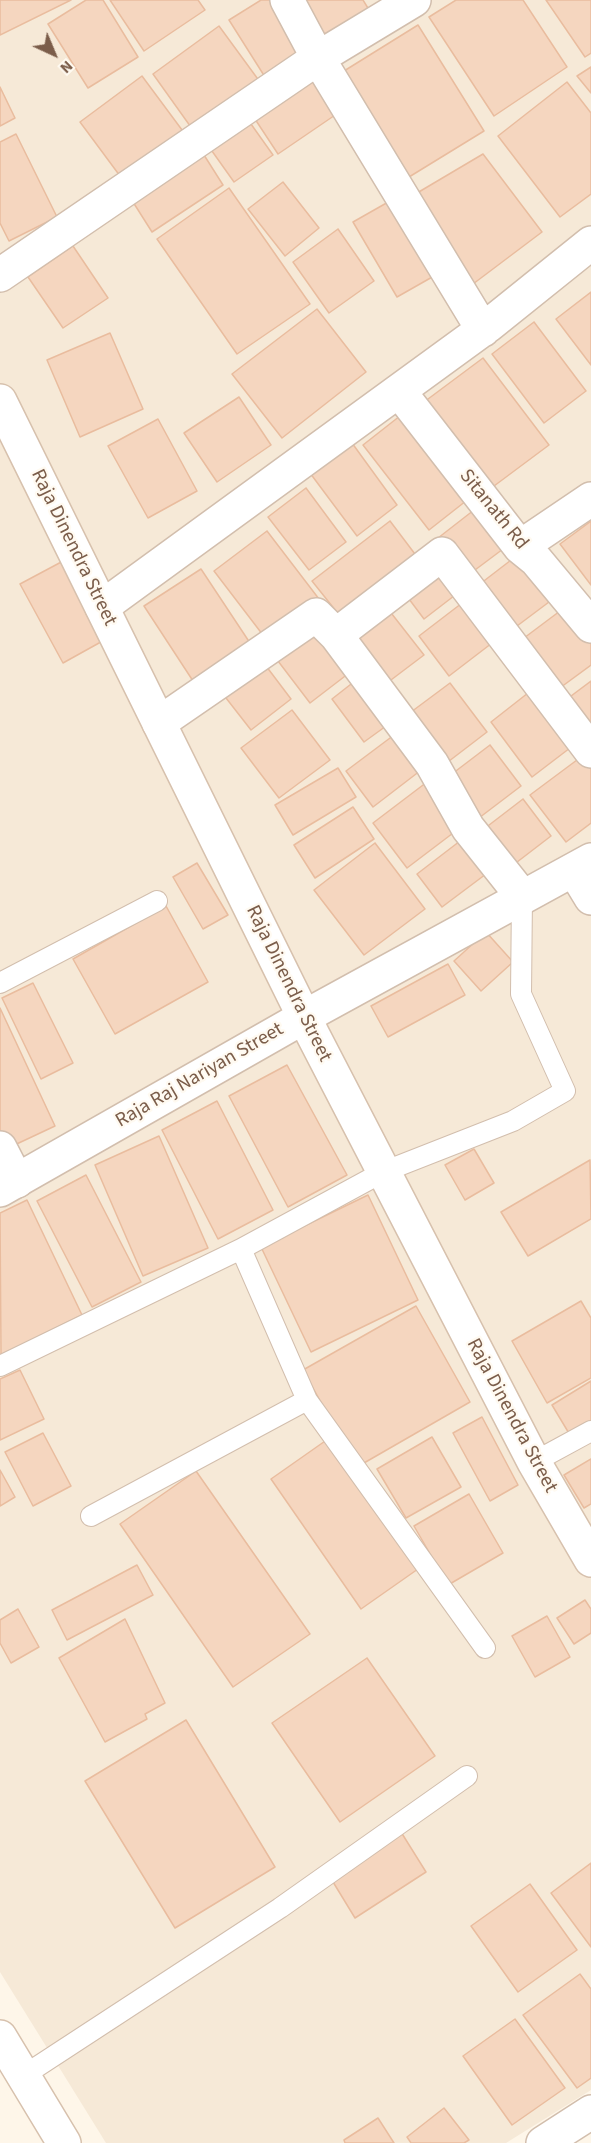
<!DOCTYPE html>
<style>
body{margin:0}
#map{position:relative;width:591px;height:2143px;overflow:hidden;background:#fef6e9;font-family:"Source Sans 3",sans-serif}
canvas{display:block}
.north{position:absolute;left:24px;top:24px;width:60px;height:60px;-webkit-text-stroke:4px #fffaf1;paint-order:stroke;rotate:136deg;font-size:16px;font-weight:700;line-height:24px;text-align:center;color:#7b5d4a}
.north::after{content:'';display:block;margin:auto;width:21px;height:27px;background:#7b5d4a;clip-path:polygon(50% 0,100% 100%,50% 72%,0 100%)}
</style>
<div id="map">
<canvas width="591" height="2143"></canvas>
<div class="north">N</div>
</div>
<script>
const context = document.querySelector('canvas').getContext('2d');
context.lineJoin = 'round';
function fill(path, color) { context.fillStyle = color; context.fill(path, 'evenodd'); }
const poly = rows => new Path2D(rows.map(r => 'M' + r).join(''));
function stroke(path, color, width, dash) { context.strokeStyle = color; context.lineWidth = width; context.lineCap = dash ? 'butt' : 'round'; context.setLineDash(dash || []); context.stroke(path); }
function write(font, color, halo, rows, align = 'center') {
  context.font = font + ' "Source Sans 3",sans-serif'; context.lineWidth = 4.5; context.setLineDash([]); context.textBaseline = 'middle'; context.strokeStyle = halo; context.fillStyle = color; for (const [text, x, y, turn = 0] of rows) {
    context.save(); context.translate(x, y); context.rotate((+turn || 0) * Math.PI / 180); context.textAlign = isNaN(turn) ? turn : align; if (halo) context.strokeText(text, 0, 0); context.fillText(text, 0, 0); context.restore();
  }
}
const residential = poly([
 [0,0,591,0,591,2090,506,2143,106,2143,0,1972]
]);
const building = poly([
 [0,0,71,0,0,35,0,0],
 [86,0,103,0,138,57,88,88,48,24,86,0],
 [110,0,198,0,205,10,144,51,110,0],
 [261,0,275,0,306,50,265,77,229,20,261,0],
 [294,0,363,0,371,13,322,44,294,0],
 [456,0,523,0,567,67,494,116,429,17,456,0],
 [546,0,591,0,591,53,585,57,546,0],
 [418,25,484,131,409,177,344,71,418,25],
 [219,26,260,82,193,130,153,74,219,26],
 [591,67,591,93,577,76,591,67],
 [317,75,341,111,278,154,253,116,317,75],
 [142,76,185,134,123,180,80,122,142,76],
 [567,82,591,113,591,194,560,217,498,136,567,82],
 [0,87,15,118,0,126,0,87],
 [246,117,273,155,234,182,207,144,246,117],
 [16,134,57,217,9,241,0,223,0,142,16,134],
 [483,154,542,232,469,287,412,196,483,154],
 [204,155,223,185,152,232,133,202,204,155],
 [283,182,319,228,285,256,248,209,283,182],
 [229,188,310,304,237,354,157,239,229,188],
 [390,201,434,276,397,297,353,222,390,201],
 [338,229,374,281,329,313,293,262,338,229],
 [73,246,108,298,63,328,28,277,73,246],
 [591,292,591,365,556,319,591,292],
 [317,309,366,372,282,438,232,374,317,309],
 [534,322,586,391,544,423,492,354,534,322],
 [110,333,143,409,80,437,47,360,110,333],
 [483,358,549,445,490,489,424,402,483,358],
 [239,397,271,445,217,482,184,433,239,397],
 [405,412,471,497,429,530,363,445,405,412],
 [158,419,197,491,148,518,108,446,158,419],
 [352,443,397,505,357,536,310,473,352,443],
 [306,488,346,542,309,570,268,517,306,488],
 [474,510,503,549,467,576,438,538,474,510],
 [390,521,421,562,344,621,312,581,390,521],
 [591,521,591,585,560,544,591,521],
 [267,531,319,599,266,639,214,571,267,531],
 [515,557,549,602,509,632,476,587,515,557],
 [65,560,108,638,63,663,20,584,65,560],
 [445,565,463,589,424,619,406,595,445,565],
 [201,569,252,646,195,684,144,606,201,569],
 [466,600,496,640,449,676,419,636,466,600],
 [564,608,591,644,591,665,553,693,516,644,564,608],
 [388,609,424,655,383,686,347,639,388,609],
 [321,629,353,670,310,703,278,661,321,629],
 [260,658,291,699,251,730,219,689,260,658],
 [360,677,393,721,364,742,332,699,360,677],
 [591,681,591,738,563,702,591,681],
 [450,683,487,732,440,768,403,718,450,683],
 [528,693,570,748,532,777,491,722,528,693],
 [292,710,330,760,279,798,241,748,292,710],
 [402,729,429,764,373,807,346,771,402,729],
 [490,745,521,786,475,821,444,780,490,745],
 [585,754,591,762,591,823,566,842,530,795,585,754],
 [338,768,356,797,293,835,275,805,338,768],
 [427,782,461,827,407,868,373,823,427,782],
 [523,799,551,836,508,869,480,832,523,799],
 [353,807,374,839,315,878,294,845,353,807],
 [460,841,486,874,442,907,417,874,460,841],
 [375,843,425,909,364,955,314,890,375,843],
 [197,863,228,915,203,929,173,877,197,863],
 [166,906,208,982,115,1034,73,959,166,906],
 [486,932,513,962,481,991,454,961,486,932],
 [448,964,465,995,388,1037,371,1006,448,964],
 [33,983,73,1063,41,1079,2,998,33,983],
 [0,1008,55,1126,6,1149,0,1135,0,1008],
 [287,1065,347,1175,288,1207,229,1096,287,1065],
 [217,1101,273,1210,218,1239,162,1130,217,1101],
 [159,1136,208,1248,143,1276,95,1165,159,1136],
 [474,1149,494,1183,465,1200,445,1165,474,1149],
 [590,1160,591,1219,528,1256,501,1212,590,1160],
 [86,1175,141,1282,92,1307,37,1201,86,1175],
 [368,1195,418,1300,311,1352,261,1247,368,1195],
 [27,1200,82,1315,1,1355,0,1213,27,1200],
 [581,1301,591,1318,591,1378,547,1403,512,1341,581,1301],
 [416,1306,470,1402,357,1467,303,1370,416,1306],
 [20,1370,44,1419,0,1440,0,1379,20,1370],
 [591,1381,591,1422,570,1435,552,1405,591,1381],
 [482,1417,518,1485,490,1501,453,1433,482,1417],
 [43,1433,71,1486,33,1506,5,1452,43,1433],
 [432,1437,461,1487,406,1518,377,1469,432,1437],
 [328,1439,418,1569,361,1609,271,1479,328,1439],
 [591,1459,591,1504,584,1508,564,1475,591,1459],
 [0,1470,15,1497,0,1506,0,1470],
 [196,1471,310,1634,233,1687,120,1524,196,1471],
 [469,1494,503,1553,448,1585,414,1526,469,1494],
 [137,1565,153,1595,67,1640,52,1610,137,1565],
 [585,1600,591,1609,591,1633,574,1644,557,1618,585,1600],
 [18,1609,39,1647,11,1663,0,1643,0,1620,18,1609],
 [547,1616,570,1657,535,1677,512,1636,547,1616],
 [125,1619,165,1703,145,1714,147,1719,105,1742,59,1658,125,1619],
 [367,1658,435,1756,340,1822,272,1723,367,1658],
 [186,1720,275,1867,175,1928,85,1781,186,1720],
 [401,1832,426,1872,355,1918,330,1877,401,1832],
 [591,1863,591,1947,551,1893,591,1863],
 [530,1884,577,1950,518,1992,471,1926,530,1884],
 [580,1974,591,1989,591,2078,577,2088,523,2015,580,1974],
 [515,2019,565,2088,512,2125,463,2056,515,2019],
 [444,2108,469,2140,464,2143,411,2143,407,2137,444,2108],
 [378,2118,394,2143,345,2143,344,2140,378,2118]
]);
const service = poly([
 [0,983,157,901],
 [241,1249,307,1400,485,1648],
 [0,1366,241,1249,383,1172,513,1121,565,1091,521,994,522,896],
 [534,1462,591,1431],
 [91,1516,307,1400],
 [23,2076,280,1908,467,1776]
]);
const minor = poly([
 [287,0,318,58,483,330],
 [0,275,318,58,414,0],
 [399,391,520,547,536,560,591,626],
 [520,547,591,499],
 [102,607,489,325,591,243],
 [159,723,316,615,336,635],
 [574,870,591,898],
 [522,896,468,828,432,764,336,635,442,554,591,751],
 [0,1148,17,1181]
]);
const tertiary = poly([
 [0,1190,304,1017,591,860],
 [543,2143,591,2112]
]);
const secondary = poly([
 [0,401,313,1035,534,1462,591,1560],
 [0,2037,64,2143]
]);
const streetNames = [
 ["Sitanath Rd",493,510,51],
 ["Raja Dinendra Street",73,548,64],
 ["Raja Dinendra Street",288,984,64],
 ["Raja Raj Nariyan Street",200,1076,-30],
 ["Raja Dinendra Street",511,1416,62]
];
fill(residential, '#f6e9d7');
fill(building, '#f5d6bf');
stroke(building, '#e9bc9e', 1.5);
stroke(service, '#d2bead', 22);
stroke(minor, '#d2bead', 36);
stroke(tertiary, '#d2bead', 36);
stroke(secondary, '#d7c1ad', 36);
stroke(service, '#fff', 20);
stroke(minor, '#fff', 33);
stroke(tertiary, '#fff', 33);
stroke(secondary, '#fff', 33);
write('20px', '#7b5d4a', '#fffaf1', streetNames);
</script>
